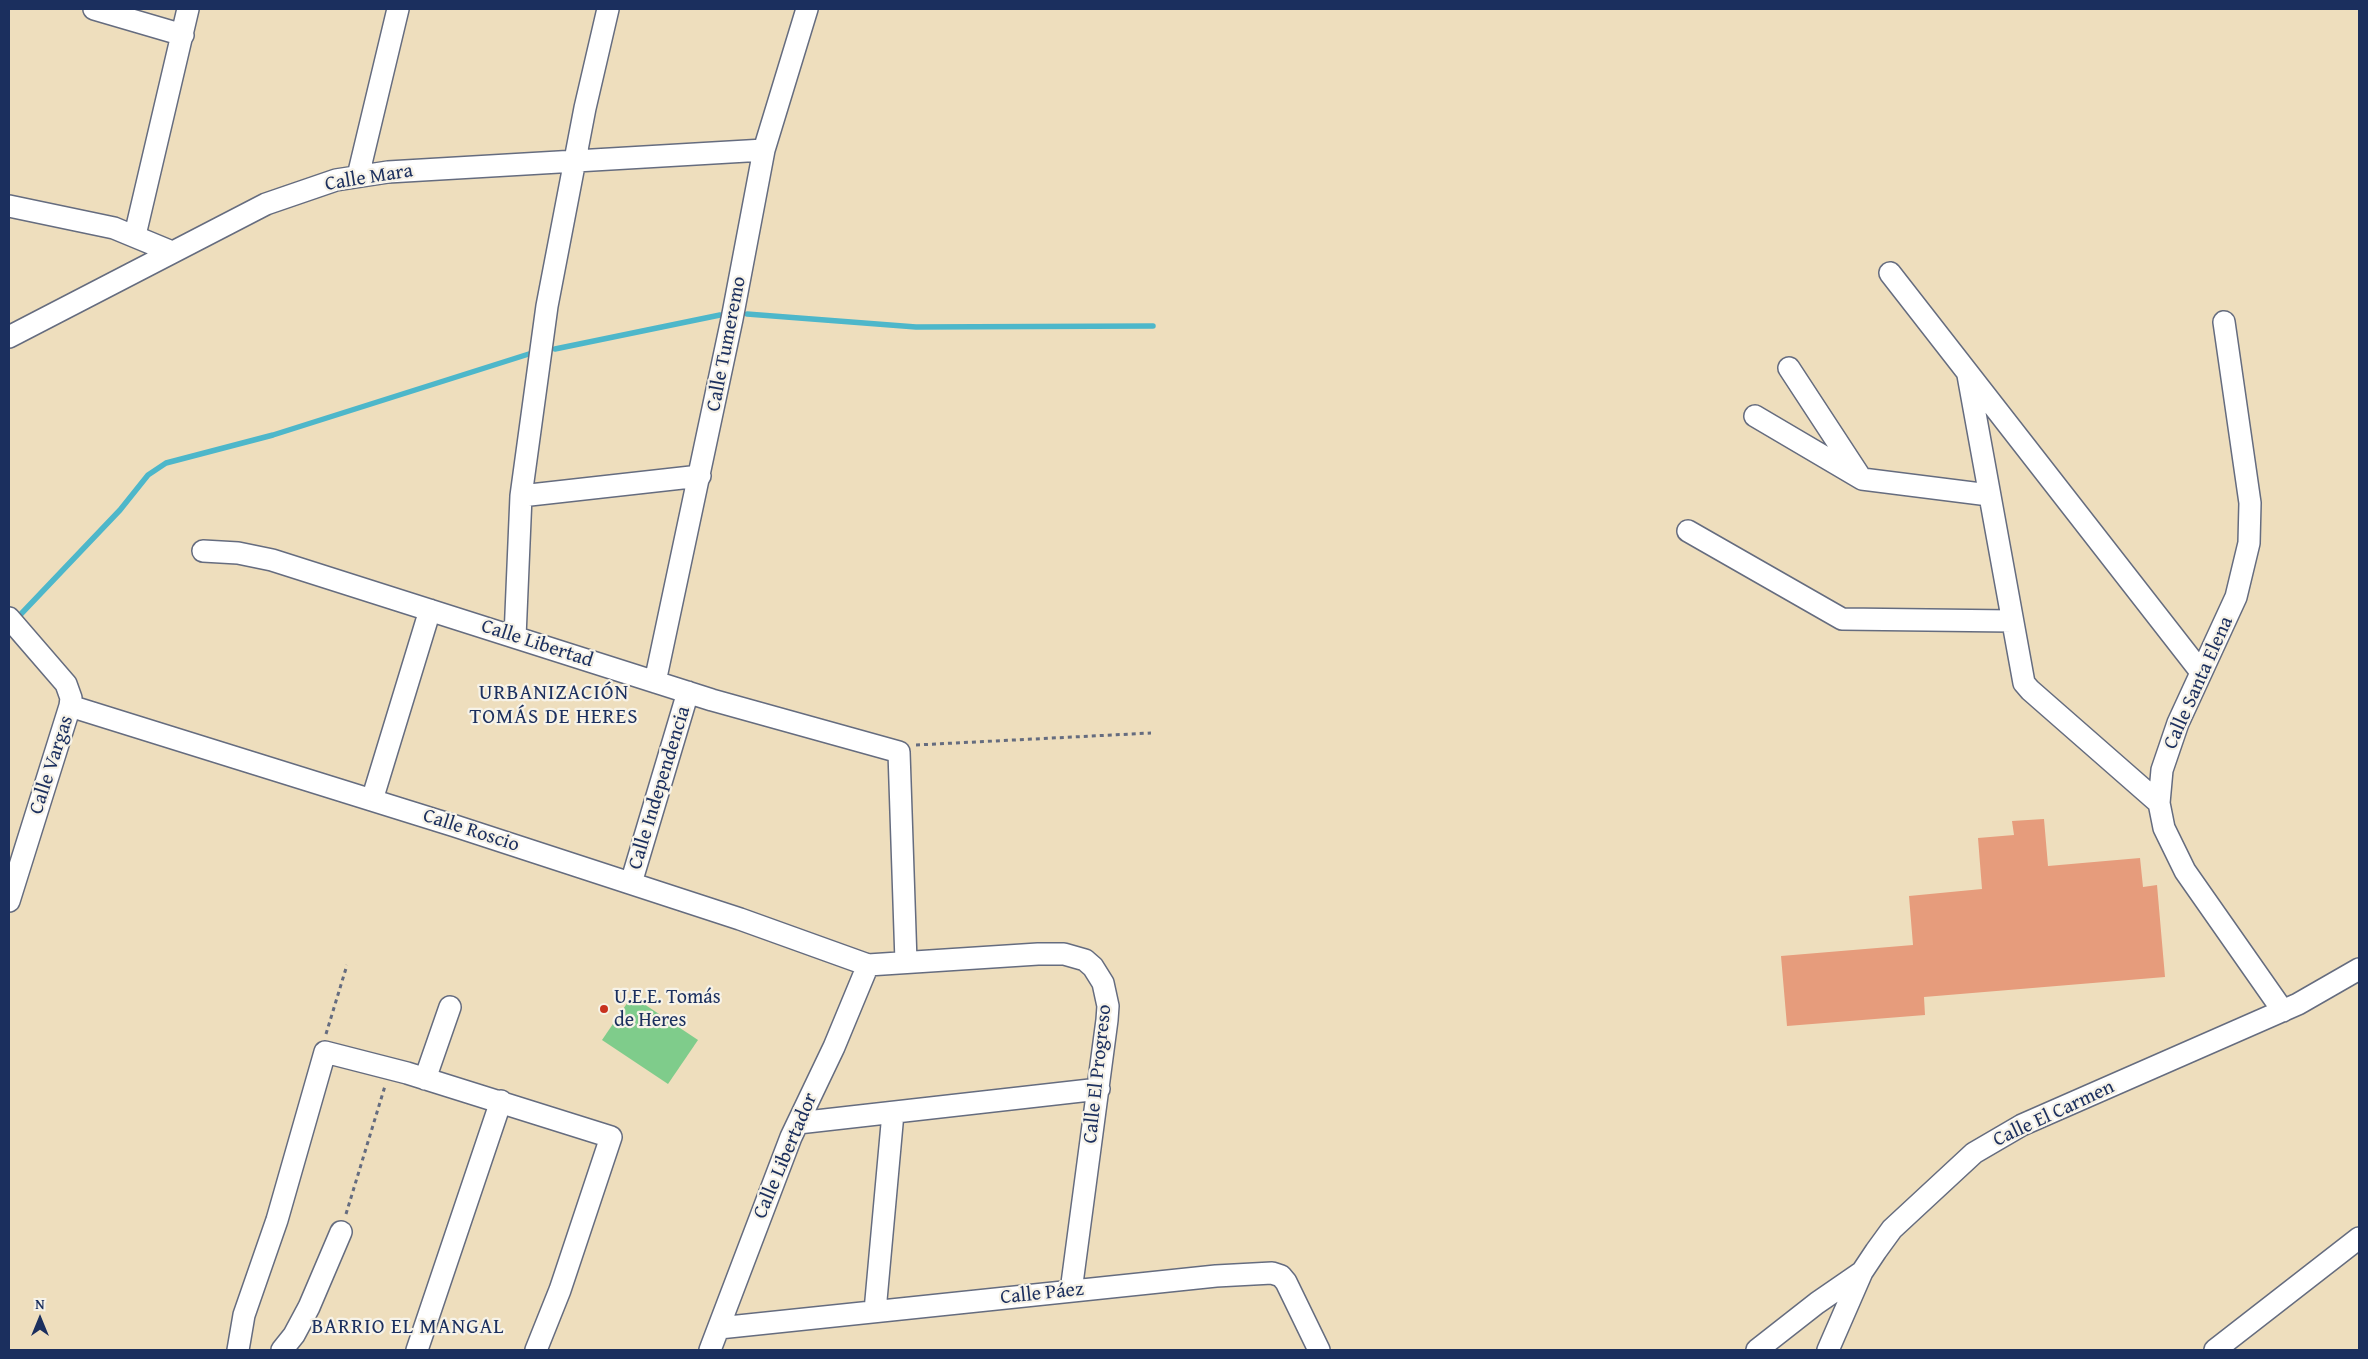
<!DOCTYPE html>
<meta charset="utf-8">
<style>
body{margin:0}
#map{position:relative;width:2368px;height:1359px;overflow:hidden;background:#eedebd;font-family:"Gentium Book Plus",serif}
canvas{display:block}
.frame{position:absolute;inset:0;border:10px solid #1b2f5e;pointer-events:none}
.north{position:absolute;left:15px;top:1294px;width:50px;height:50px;-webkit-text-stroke:4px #f7f3e8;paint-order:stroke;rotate:0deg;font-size:14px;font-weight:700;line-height:20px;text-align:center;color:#1b2f5e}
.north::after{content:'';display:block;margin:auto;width:18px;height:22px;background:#1b2f5e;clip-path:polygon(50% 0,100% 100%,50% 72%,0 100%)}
</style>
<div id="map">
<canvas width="2368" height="1359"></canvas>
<div class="frame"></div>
<div class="north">N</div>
</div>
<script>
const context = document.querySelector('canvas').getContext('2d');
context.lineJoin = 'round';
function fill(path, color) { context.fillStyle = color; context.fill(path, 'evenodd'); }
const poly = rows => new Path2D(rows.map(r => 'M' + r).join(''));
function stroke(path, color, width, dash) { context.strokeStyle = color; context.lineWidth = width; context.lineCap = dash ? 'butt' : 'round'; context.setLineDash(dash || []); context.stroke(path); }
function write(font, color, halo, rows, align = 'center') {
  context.font = font + ' "Gentium Book Plus",serif'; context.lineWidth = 4.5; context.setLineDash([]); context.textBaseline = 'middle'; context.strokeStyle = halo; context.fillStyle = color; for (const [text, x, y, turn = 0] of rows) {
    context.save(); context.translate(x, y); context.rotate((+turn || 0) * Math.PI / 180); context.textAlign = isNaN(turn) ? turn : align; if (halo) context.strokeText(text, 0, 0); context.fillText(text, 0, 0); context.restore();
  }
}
const green = poly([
 [632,996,698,1040,668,1084,602,1040]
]);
const stream = poly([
 [747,314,916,327,1153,326],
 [555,349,720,315],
 [21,614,120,510,148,475,166,463,273,435,532,353]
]);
const building = poly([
 [2044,819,2048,866,2140,858,2143,887,2157,885,2165,977,1924,997,1925,1015,1787,1026,1781,956,1913,945,1909,896,1982,889,1978,838,2014,835,2012,821]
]);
const path = poly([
 [916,745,1151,733],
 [326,1034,347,965],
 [346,1214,385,1086]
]);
const minor = poly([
 [94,9,183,35],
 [358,176,398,9],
 [9,206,114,228,172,252],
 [135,235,188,9],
 [1890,273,2201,672],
 [2224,322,2250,503,2249,543,2236,597,2178,723,2162,770,2159,803,2164,828,2185,871,2283,1011],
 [9,337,266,204,336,180,388,172,764,150],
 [1789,368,1859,475],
 [1968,375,2024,683,2030,690,2159,803],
 [1755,416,1862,479,1989,495],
 [521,496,700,476],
 [1688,531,1842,619,2012,621],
 [203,551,238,553,272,560,712,700,899,752,906,962],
 [9,618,66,684,71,698,70,706,9,901],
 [515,637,521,496,547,306,585,108,608,9],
 [655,682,732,319,764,150,807,9],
 [70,706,455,826,740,919,868,965,1038,954,1064,954,1085,960,1093,967,1103,983,1108,1006,1107,1020,1071,1291],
 [372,800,430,610],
 [631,883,688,692],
 [425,1079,450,1007],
 [798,1123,1099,1089],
 [875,1311,893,1113],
 [719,1328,1216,1276,1272,1273,1281,1276,1286,1282,1319,1350],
 [238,1350,244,1315,277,1220,325,1052,407,1073,611,1137,560,1290,536,1350],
 [282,1350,294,1335,309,1307,341,1232],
 [417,1350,501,1101],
 [710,1350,791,1137,834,1047,868,965],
 [1757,1350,1817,1303,1862,1272],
 [1828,1350,1862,1272,1876,1251,1892,1229,1974,1153,2022,1125,2298,1004,2359,969],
 [2215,1350,2359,1238]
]);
const markers = [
 [604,1009,5,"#c8321e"]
];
const streetNames = [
 ["Calle Mara",369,178,-9],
 ["Calle Tumeremo",727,344,-79],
 ["Calle Libertad",537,644,18],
 ["Calle Santa Elena",2199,683,-66],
 ["Calle Vargas",52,765,-72],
 ["Calle Independencia",660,788,-73],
 ["Calle Roscio",471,831,18],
 ["Calle El Progreso",1098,1074,-84],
 ["Calle El Carmen",2054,1114,-25],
 ["Calle Libertador",786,1156,-67],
 ["Calle Páez",1042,1294,-6]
];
const poiNames = [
 ["U.E.E. Tomás",614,998],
 ["de Heres",614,1021]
];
const neighbourhoodNames = [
 ["URBANIZACIÓN",554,694],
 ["TOMÁS DE HERES",554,718],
 ["BARRIO EL MANGAL",408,1328]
];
fill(green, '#7fcc8b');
stroke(stream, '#4db7ca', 5.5);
fill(building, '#e69c7c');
stroke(minor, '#656c7f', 24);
stroke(path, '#656c7f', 3, [4, 4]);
stroke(minor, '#fff', 21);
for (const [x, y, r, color] of markers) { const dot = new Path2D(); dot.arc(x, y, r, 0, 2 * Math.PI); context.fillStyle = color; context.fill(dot); stroke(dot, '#f7f3e8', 2); }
write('20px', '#1b2f5e', '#f7f3e8', streetNames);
write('20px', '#1b2f5e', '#f7f3e8', poiNames, 'left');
context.letterSpacing = '1px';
write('21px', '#1b2f5e', '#f7f3e8', neighbourhoodNames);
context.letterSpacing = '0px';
</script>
